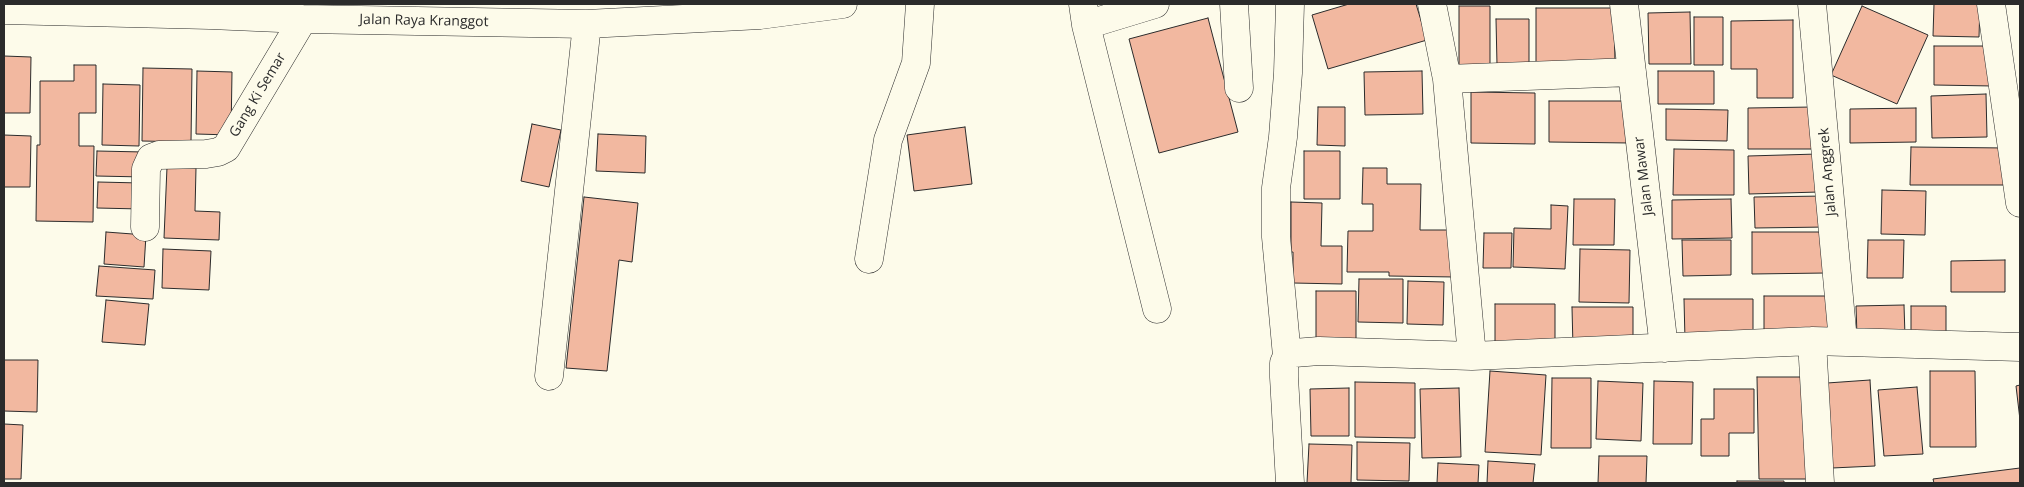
<!DOCTYPE html>
<style>
body{margin:0}
#map{position:relative;width:2024px;height:487px;overflow:hidden;background:#fdfbea;font-family:"Open Sans",sans-serif}
canvas{display:block}
.frame{position:absolute;inset:0;border:5px solid #2b2b2b;pointer-events:none}
</style>
<div id="map">
<canvas width="2024" height="487"></canvas>
<div class="frame"></div>
</div>
<script>
const context = document.querySelector('canvas').getContext('2d');
context.lineJoin = 'round';
function fill(path, color) { context.fillStyle = color; context.fill(path, 'evenodd'); }
const poly = rows => new Path2D(rows.map(r => 'M' + r).join(''));
function stroke(path, color, width, dash) { context.strokeStyle = color; context.lineWidth = width; context.lineCap = dash ? 'butt' : 'round'; context.setLineDash(dash || []); context.stroke(path); }
function write(font, color, halo, rows, align = 'center') {
  context.font = font + ' "Open Sans",sans-serif'; context.lineWidth = 4; context.setLineDash([]); context.textBaseline = 'middle'; context.strokeStyle = halo; context.fillStyle = color; for (const [text, x, y, turn = 0] of rows) {
    context.save(); context.translate(x, y); context.rotate((+turn || 0) * Math.PI / 180); context.textAlign = isNaN(turn) ? turn : align; if (halo) context.strokeText(text, 0, 0); context.fillText(text, 0, 0); context.restore();
  }
}
const building = poly([
 [1349,4,1416,4,1427,40,1328,69,1312,15,1349,4],
 [1934,4,1980,4,1979,37,1933,36,1934,4],
 [1459,6,1490,6,1490,65,1459,65,1459,6],
 [1862,6,1928,35,1897,104,1831,75,1862,6],
 [1536,8,1614,8,1615,64,1536,64,1536,8],
 [1690,12,1691,64,1649,64,1648,13,1690,12],
 [1694,17,1723,17,1723,65,1694,65,1694,17],
 [1208,18,1238,132,1159,153,1129,39,1208,18],
 [1496,19,1529,19,1529,65,1497,65,1496,19],
 [1793,20,1793,98,1757,98,1757,69,1731,69,1731,21,1793,20],
 [1934,46,1994,46,1993,86,1934,85,1934,46],
 [4,56,31,57,30,113,4,113,4,56],
 [74,65,96,65,96,113,79,113,79,146,94,146,93,222,36,221,37,145,40,145,40,81,74,81,74,65],
 [143,68,192,69,191,142,142,141,143,68],
 [197,71,232,72,231,135,196,134,197,71],
 [1422,71,1423,114,1365,115,1364,72,1422,71],
 [1658,71,1714,71,1714,104,1658,104,1658,71],
 [103,84,140,85,139,146,102,145,103,84],
 [1471,92,1535,93,1535,144,1471,143,1471,92],
 [1986,94,1987,137,1932,138,1931,96,1986,94],
 [1549,101,1630,101,1630,143,1549,142,1549,101],
 [1318,107,1345,107,1345,146,1317,145,1318,107],
 [1813,107,1814,149,1748,149,1748,108,1813,107],
 [1916,108,1916,142,1850,143,1850,109,1916,108],
 [1666,109,1728,110,1727,141,1666,140,1666,109],
 [532,124,561,130,549,187,521,181,532,124],
 [965,127,972,184,914,191,907,135,965,127],
 [598,134,646,136,645,173,596,171,598,134],
 [4,135,31,136,30,187,4,187,4,135],
 [1911,147,2006,148,2006,185,1910,185,1911,147],
 [1674,149,1734,150,1734,195,1673,195,1674,149],
 [97,151,144,152,144,177,96,176,97,151],
 [1304,151,1340,151,1340,199,1304,199,1304,151],
 [1818,154,1819,192,1749,194,1748,156,1818,154],
 [167,167,196,168,195,211,220,212,219,240,164,238,167,167],
 [1363,168,1387,168,1387,184,1421,184,1420,230,1455,230,1455,277,1389,276,1389,272,1347,272,1348,231,1373,231,1373,204,1362,204,1363,168],
 [98,182,141,183,141,209,97,208,98,182],
 [1882,190,1926,191,1925,235,1881,234,1882,190],
 [1826,196,1827,227,1755,228,1754,197,1826,196],
 [584,197,638,203,632,262,619,260,607,371,566,368,584,197],
 [1574,199,1615,199,1614,245,1573,245,1574,199],
 [1731,199,1732,238,1672,239,1672,200,1731,199],
 [1291,202,1322,203,1321,246,1342,246,1342,284,1293,283,1293,252,1291,252,1291,202],
 [1551,205,1568,206,1565,269,1513,267,1514,228,1551,229,1551,205],
 [106,232,146,235,144,267,104,264,106,232],
 [1752,232,1825,232,1826,273,1752,274,1752,232],
 [1484,233,1512,233,1511,268,1483,268,1484,233],
 [1682,240,1731,240,1731,275,1683,276,1682,240],
 [1868,240,1904,240,1903,278,1867,278,1868,240],
 [163,249,211,251,209,290,162,288,163,249],
 [1580,249,1630,250,1629,303,1579,302,1580,249],
 [2005,260,2005,292,1951,292,1951,261,2005,260],
 [99,266,155,270,153,299,96,296,99,266],
 [1359,279,1403,279,1403,323,1358,322,1359,279],
 [1408,281,1444,282,1443,325,1407,324,1408,281],
 [1316,291,1356,291,1356,341,1316,341,1316,291],
 [1764,296,1828,296,1828,337,1764,337,1764,296],
 [1684,299,1753,299,1753,339,1685,340,1684,299],
 [106,300,149,304,145,345,102,342,106,300],
 [1495,304,1555,304,1555,347,1495,346,1495,304],
 [1904,305,1905,336,1857,336,1856,306,1904,305],
 [1911,306,1946,306,1946,342,1911,342,1911,306],
 [1572,307,1633,307,1633,347,1573,348,1572,307],
 [4,360,38,360,37,412,4,411,4,360],
 [1490,371,1546,375,1541,455,1485,452,1490,371],
 [1930,371,1975,371,1976,447,1930,447,1930,371],
 [1757,377,1806,377,1807,479,1759,479,1757,377],
 [1552,378,1591,378,1591,448,1551,448,1552,378],
 [1870,380,1875,466,1832,468,1827,383,1870,380],
 [1598,381,1643,383,1641,441,1596,439,1598,381],
 [1654,381,1693,382,1692,444,1653,444,1654,381],
 [1355,382,1415,383,1415,438,1355,437,1355,382],
 [2020,385,2020,420,2016,386,2020,385],
 [1917,387,1923,454,1884,456,1878,390,1917,387],
 [1349,388,1349,436,1311,436,1310,389,1349,388],
 [1459,388,1461,457,1422,458,1420,389,1459,388],
 [1714,389,1754,389,1754,433,1729,433,1729,456,1701,456,1701,419,1714,419,1714,389],
 [4,424,23,425,21,479,4,479,4,424],
 [1357,442,1410,443,1409,481,1357,480,1357,442],
 [1309,444,1352,445,1351,483,1307,483,1309,444],
 [1599,456,1647,456,1646,483,1598,483,1599,456],
 [1488,461,1535,464,1533,483,1487,483,1488,461],
 [1438,463,1479,465,1478,483,1437,483,1438,463],
 [2020,468,2020,483,1934,483,1933,479,2020,468],
 [1737,481,1784,481,1784,483,1737,483,1737,481]
]);
const minor = poly([
 [1083,4,1086,25,1155,4],
 [1234,4,1239,88],
 [1432,4,1447,79,1472,356],
 [1624,4,1664,348],
 [1812,4,1843,341],
 [1991,4,2020,203],
 [4,10,210,15,303,19,587,24,760,15,843,4],
 [1086,25,1157,309],
 [1447,79,1632,72],
 [145,227,146,169,151,158,159,155,206,154,218,152,226,148,303,19],
 [869,259,888,140,916,63,920,4],
 [1812,341,1820,483],
 [1287,356,1276,237,1276,188,1283,137,1288,73,1290,4],
 [549,376,587,24],
 [1290,483,1284,377,1284,363,1287,356,1294,353,1319,351,1472,356,1812,341,2020,347]
]);
const streetNames = [
 ["Jalan Raya Kranggot",424,21,1],
 ["Gang Ki Semar",258,95,-59],
 ["Jalan Anggrek",1828,172,-95],
 ["Jalan Mawar",1644,176,-97]
];
fill(building, '#f2b8a0');
stroke(building, '#2b2b2b', 1);
stroke(minor, '#2b2b2b', 29);
stroke(minor, '#fdfbea', 28);
write('14px', '#2b2b2b', '#fdfbea', streetNames);
</script>
